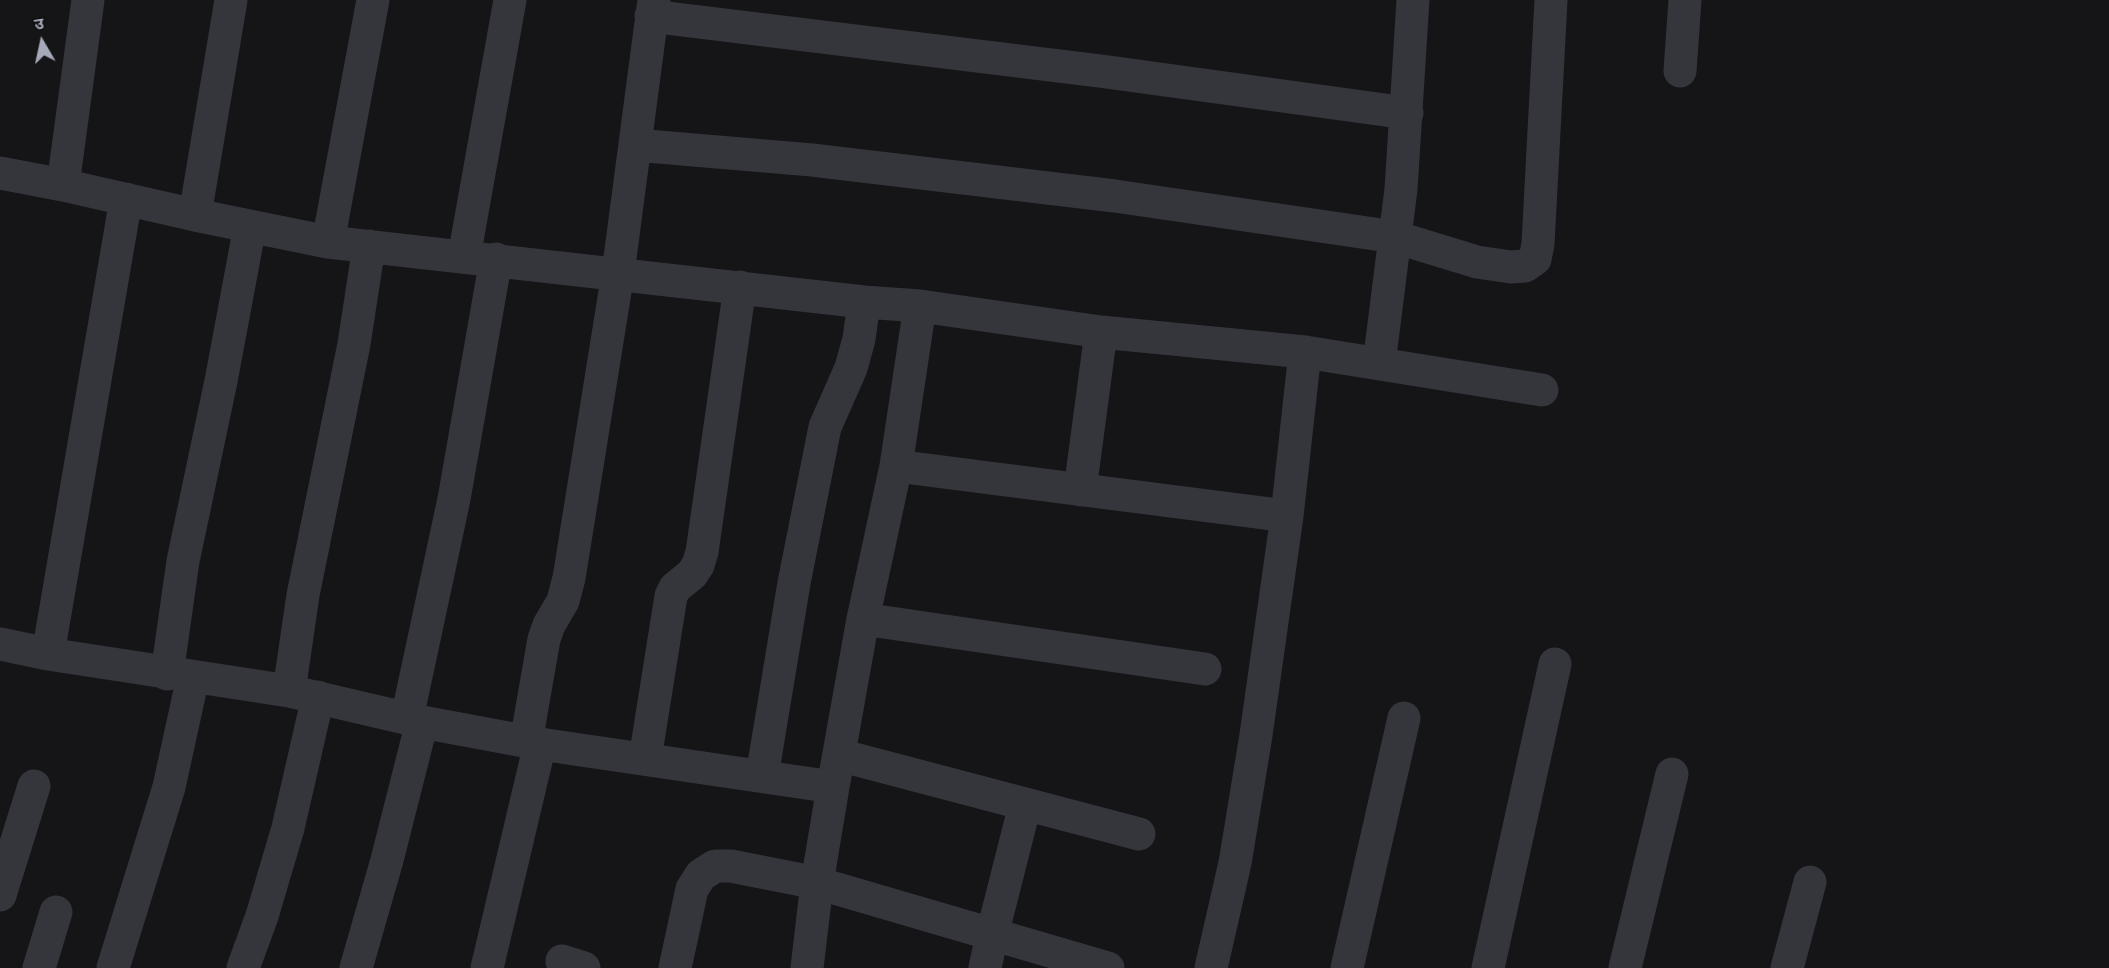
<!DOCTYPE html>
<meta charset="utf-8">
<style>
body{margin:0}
#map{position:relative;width:2109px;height:968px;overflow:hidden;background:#151517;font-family:"Space Grotesk","Noto Sans Devanagari",sans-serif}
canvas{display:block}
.north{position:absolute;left:12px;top:12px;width:60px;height:60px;-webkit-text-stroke:4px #101012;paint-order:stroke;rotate:351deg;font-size:16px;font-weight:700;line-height:24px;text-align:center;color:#a6a9b8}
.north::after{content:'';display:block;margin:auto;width:21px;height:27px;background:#a6a9b8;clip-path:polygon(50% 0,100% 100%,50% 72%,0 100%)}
</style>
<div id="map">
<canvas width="2109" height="968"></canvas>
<div class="north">उ</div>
</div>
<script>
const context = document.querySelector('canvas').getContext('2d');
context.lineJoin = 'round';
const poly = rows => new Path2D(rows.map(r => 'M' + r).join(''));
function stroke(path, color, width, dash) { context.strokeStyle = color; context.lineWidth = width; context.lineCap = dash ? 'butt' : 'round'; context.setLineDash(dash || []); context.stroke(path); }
const minor = poly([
 [651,16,1100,71,1407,113],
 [1680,71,1685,0],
 [635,145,812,160,1115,196,1395,237,1477,262,1511,267,1525,266,1535,259,1538,244,1551,0],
 [0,173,63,185,195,215,328,242,864,302,920,306,1101,332,1305,352,1542,390],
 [63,185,88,0],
 [195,215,231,0],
 [328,242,373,0],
 [464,257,510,0],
 [1379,364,1401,189,1413,0],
 [896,466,1287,516],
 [1080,490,1101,332],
 [863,619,1205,669],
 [0,644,48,654,289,691,422,722,540,744,833,787],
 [48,654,126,199],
 [167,674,183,561,221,381,250,226],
 [289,691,303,595,354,344,369,246],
 [407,718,454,499,496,259],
 [526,742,544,639,549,625,563,601,569,578,618,273,654,0],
 [839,755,1139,834],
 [645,759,671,596,675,588,692,574,698,565,702,552,740,287],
 [762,776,794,583,825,427,851,368,859,339,864,302],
 [0,895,34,786],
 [562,961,584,968],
 [39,968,56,912],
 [113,968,169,787,193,677],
 [243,968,262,916,288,828,318,697],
 [356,968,387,860,422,722],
 [487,968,540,744],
 [675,968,692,889,701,875,715,866,731,866,817,883,1108,968],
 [807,968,817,883,833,787,863,619,896,466,920,306],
 [985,968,992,935,1025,805],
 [1211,968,1235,863,1256,735,1287,516,1305,352],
 [1347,968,1404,718],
 [1488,968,1555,664],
 [1625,968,1672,774],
 [1787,968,1810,882]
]);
stroke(minor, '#35363c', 33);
</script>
